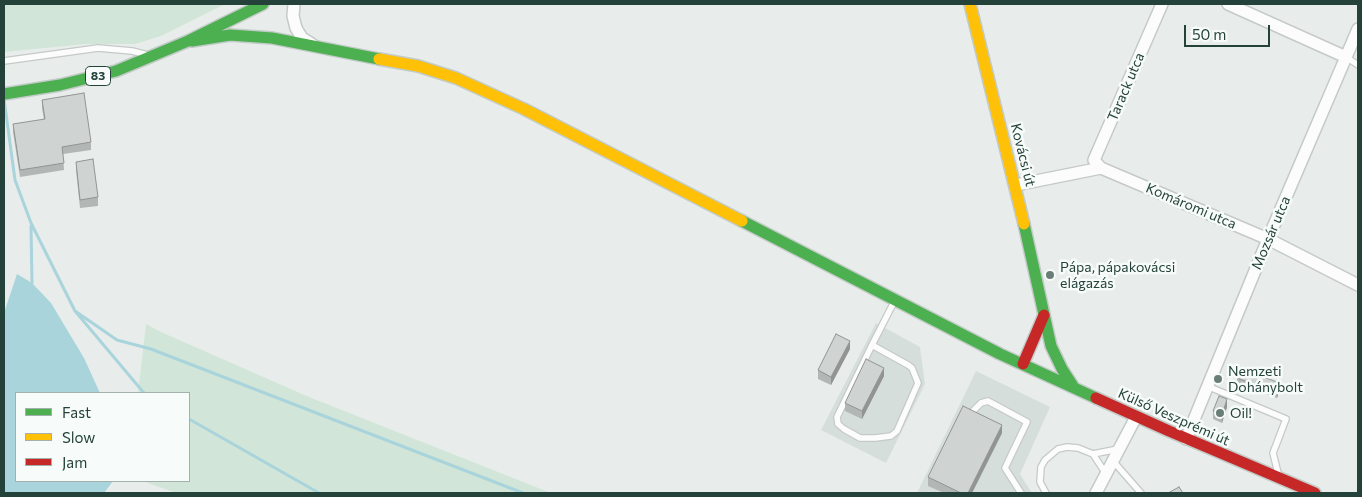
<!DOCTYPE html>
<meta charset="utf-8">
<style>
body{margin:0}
#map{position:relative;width:1362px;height:497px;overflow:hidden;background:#e8edeb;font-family:Commissioner,sans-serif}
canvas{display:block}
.frame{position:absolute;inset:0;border:5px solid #24423a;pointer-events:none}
.legend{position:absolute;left:15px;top:392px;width:175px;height:90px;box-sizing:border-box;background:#f7fbf9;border:1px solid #a3b1ad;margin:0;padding:6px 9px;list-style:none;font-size:15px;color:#24423a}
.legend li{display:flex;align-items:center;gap:10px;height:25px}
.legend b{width:25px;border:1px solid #a3b1ad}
.scale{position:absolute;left:1184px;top:25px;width:86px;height:22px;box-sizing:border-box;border:2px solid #24423a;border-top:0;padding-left:6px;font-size:15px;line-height:18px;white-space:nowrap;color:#24423a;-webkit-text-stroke:4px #f7fbf9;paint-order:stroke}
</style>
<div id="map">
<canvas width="1362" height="497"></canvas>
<div class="frame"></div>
<ul class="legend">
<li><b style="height:6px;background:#4caf50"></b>Fast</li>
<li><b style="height:6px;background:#ffc107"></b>Slow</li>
<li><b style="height:6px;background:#c62828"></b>Jam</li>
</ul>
<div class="scale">50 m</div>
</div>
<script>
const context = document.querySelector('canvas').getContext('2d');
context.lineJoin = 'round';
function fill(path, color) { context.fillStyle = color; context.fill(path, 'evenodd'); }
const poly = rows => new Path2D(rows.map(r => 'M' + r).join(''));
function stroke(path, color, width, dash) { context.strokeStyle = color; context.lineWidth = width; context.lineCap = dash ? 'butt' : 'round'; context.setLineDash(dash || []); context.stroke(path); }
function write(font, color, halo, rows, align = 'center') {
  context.font = font + ' Commissioner,sans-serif'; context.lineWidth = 5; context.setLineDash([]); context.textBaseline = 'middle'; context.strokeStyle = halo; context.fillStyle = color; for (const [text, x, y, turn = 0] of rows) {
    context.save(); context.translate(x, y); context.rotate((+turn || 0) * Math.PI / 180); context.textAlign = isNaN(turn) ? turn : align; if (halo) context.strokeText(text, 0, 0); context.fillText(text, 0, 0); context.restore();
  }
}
const built = poly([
 [876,323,920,347,925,384,886,463,821,430],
 [976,371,1050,407,1020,474,1032,493,917,493]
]);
const green = poly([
 [4,4,225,4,161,36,135,44,86,44,4,52],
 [146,324,161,332,309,397,551,493,176,493,142,481,189,481,189,393,138,393]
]);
const water = poly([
 [17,274,32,283,51,303,84,358,100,393,16,393,16,481,113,481,104,493,4,493,4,313]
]);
const stream = poly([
 [4,99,15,180,31,223,75,311,144,393],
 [31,226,32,283],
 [75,311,117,340,151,349,523,493],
 [189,419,319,493]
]);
const lane = poly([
 [1346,57,1358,65],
 [4,61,98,48,132,51,144,54],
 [872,345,908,365,912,368,918,383,897,431,891,436,875,438,860,438,844,429,838,424,837,417,872,345,894,302],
 [1207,386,1286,419,1273,453,1278,473],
 [971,413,981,403,988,401,1027,422,1005,468,1021,493],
 [1093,454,1106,474],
 [1113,461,1141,493],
 [1046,493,1040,482,1041,467,1045,460,1058,449,1067,447,1078,448,1093,454,1118,449]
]);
const street = poly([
 [294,4,293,16,296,28,302,38,313,45],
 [1228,4,1346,57],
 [1101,168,1094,160,1162,4],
 [1016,185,1101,168,1268,239,1358,285],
 [1186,439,1268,239,1358,29],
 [1096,493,1136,417]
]);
const fast = poly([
 [192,41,230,35,272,38,379,59],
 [4,94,60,85,116,71,188,41,263,4],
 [742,221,1000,354,1096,398],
 [1024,224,1051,346,1062,369,1073,386]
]);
const slow = poly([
 [970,4,1024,224],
 [379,59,418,66,456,78,524,109,742,221]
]);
const jam = poly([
 [1023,364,1044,315],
 [1096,398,1169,431,1315,493]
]);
const wall = poly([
 [42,100,91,142,91,150,63,154,64,170,20,177,13,132,13,124,44,120,42,108],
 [76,162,98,197,98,206,80,208,76,170],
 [850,349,831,385,818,379,818,370],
 [884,376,862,419,845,411,845,403],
 [1237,378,1280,389,1277,398,1237,384],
 [1227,407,1222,423,1213,419,1213,411],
 [1002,433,972,493,944,493,928,486,928,477]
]);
const shadedWall = poly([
 [850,341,850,349,831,385,831,377],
 [884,368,884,376,862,419,862,411],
 [1280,383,1280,389,1277,398,1277,392],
 [1227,399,1227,407,1222,423,1222,415],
 [1002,425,1002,433,972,493,968,493]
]);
const building = poly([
 [84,93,91,142,62,147,64,163,20,170,13,124,45,119,42,100,84,93],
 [93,159,98,197,80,200,76,162,93,159],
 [836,334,850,341,831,377,818,370,836,334],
 [866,359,884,368,862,411,845,403,866,359],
 [1241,369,1280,383,1277,392,1237,378,1241,369],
 [1219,396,1227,399,1222,415,1213,411,1219,396],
 [963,406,1002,425,968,493,961,493,928,477,963,406],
 [1179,487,1183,493,1168,493,1179,487]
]);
const markers = [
 [1050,275,5,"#697e78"],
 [1218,379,5,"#697e78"],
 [1220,413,5,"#697e78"]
];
const shields = [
 [98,76,25]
];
const shieldNames = [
 ["83",98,76]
];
const streetNames = [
 ["Tarack utca",1126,87,-67],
 ["Kovácsi út",1023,155,76],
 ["Komáromi utca",1191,206,23],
 ["Mozsár utca",1271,233,-67],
 ["Külső Veszprémi út",1174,417,24]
];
const poiNames = [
 ["Pápa, pápakovácsi",1060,267],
 ["elágazás",1060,283],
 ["Nemzeti",1228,371],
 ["Dohánybolt",1228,387],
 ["Oil!",1230,413]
];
fill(built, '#d6dedb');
fill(green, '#d1e6d8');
fill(water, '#a9d4db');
stroke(stream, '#a9d4db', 3);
stroke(lane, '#c5cac8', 8);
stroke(street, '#c5cac8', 14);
stroke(fast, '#c3cbc8', 14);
stroke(slow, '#c3cbc8', 14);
stroke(jam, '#c3cbc8', 14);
stroke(lane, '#fcfcfc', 5.5);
stroke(street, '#fcfcfc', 11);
stroke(fast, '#4caf50', 11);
stroke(slow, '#ffc107', 11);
stroke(jam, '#c62828', 11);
fill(wall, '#b2b6b5');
fill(shadedWall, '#919493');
fill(building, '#cfd4d2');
stroke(building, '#919493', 1);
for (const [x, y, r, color] of markers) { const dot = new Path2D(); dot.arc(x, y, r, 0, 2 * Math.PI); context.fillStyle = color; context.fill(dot); stroke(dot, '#f7fbf9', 2); }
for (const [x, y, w] of shields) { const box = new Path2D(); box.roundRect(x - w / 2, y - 9.5, w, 19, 4); context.fillStyle = '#f7fbf9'; context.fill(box); stroke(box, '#24423a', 1); }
write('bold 12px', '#24423a', null, shieldNames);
write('14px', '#24423a', '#f7fbf9', streetNames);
write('14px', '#24423a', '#f7fbf9', poiNames, 'left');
</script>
